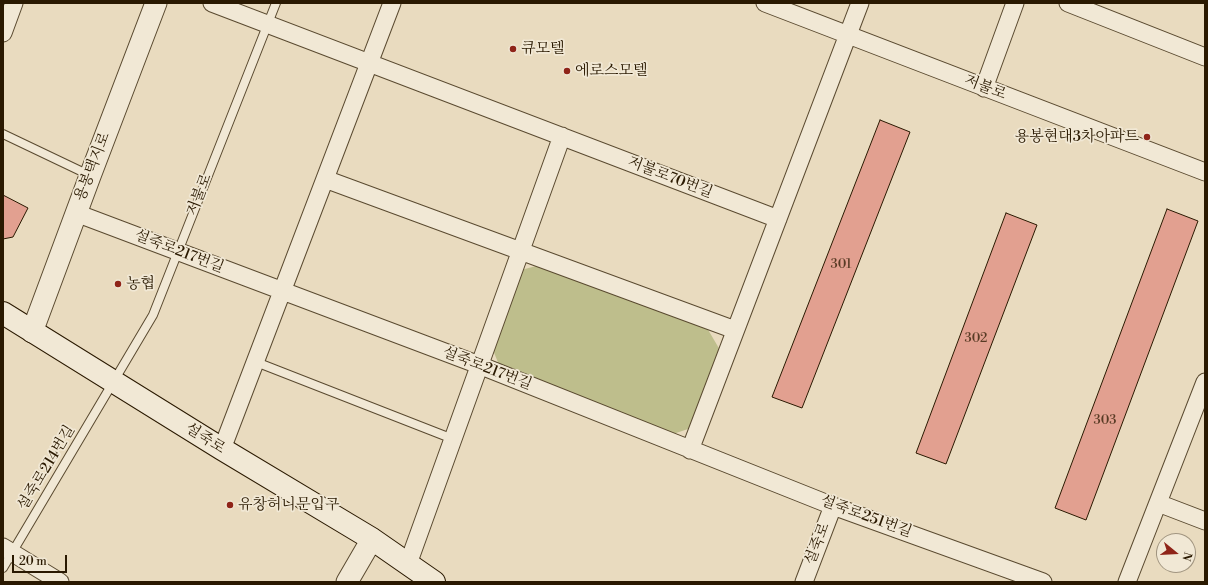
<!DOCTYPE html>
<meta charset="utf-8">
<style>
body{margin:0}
#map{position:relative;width:1208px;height:585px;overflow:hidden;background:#e9dbbf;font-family:"Libre Bodoni",serif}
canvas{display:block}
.frame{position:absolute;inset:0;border:4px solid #2a1901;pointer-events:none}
.north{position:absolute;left:1156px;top:533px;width:40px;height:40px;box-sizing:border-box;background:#f1e8d5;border:1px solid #a19580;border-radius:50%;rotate:108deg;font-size:11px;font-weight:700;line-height:16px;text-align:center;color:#2a1901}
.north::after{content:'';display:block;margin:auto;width:14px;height:18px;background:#8f2418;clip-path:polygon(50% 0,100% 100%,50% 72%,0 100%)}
.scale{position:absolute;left:12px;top:555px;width:55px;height:18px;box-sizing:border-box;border:2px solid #2a1901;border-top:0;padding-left:5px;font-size:12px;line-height:14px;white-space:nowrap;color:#2a1901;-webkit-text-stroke:3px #f1e8d5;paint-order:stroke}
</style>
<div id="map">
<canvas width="1208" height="585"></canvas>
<div class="frame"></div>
<div class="north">N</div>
<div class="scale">20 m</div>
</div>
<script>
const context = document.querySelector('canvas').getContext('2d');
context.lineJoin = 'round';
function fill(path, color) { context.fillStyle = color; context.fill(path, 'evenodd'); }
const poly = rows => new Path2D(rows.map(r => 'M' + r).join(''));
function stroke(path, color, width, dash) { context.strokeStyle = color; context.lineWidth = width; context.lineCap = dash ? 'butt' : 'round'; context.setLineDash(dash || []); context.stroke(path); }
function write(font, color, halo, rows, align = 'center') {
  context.font = font + ' "Libre Bodoni","Noto Serif KR",serif'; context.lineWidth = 3.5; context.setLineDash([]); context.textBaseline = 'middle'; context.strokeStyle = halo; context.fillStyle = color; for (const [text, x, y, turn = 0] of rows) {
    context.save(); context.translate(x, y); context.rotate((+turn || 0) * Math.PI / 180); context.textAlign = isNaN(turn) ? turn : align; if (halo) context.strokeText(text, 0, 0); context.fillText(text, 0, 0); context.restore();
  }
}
const green = poly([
 [540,265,707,328,720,350,691,428,673,434,501,370,493,350,521,270]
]);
const building = poly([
 [880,120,910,132,802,408,772,397,880,120],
 [3,195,28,208,13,237,3,239,3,195],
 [1167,209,1198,221,1086,520,1055,508,1167,209],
 [1006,213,1037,225,946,464,916,453,1006,213]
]);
const service = poly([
 [3,134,89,175],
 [256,362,453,439],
 [3,568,153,315,276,3]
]);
const minor = poly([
 [212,3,778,219],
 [765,3,1205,172],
 [1068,3,1205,57],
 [3,33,14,3],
 [984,88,1015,3],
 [325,179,735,330],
 [76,213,479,365,833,506,1043,582],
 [222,449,392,3],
 [690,450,860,3],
 [1158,503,1205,521],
 [3,547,60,582],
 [408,564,562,136],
 [804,582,833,506],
 [1127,582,1205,382]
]);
const tertiary = poly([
 [32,332,90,176,156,3],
 [347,582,372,539]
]);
const secondary = poly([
 [3,313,222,449,372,539,434,582]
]);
const markers = [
 [513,49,4,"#8f2418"],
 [567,71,4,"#8f2418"],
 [1147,137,4,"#8f2418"],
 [118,284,4,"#8f2418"],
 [230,505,4,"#8f2418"]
];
const numberNames = [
 ["301",841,265],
 ["302",976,339],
 ["303",1105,421]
];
const poiNames = [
 ["큐모텔",521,49],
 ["에로스모텔",575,71],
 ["용봉현대3차아파트",1139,137,"right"],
 ["농협",126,284],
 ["유창허니문입구",238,505]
];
const streetNames = [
 ["저불로",985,88,21],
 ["용봉택지로",93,167,-69],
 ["저불로70번길",670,178,21],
 ["저불로",200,195,-69],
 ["설죽로217번길",179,252,21],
 ["설죽로217번길",487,369,21],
 ["설죽로",205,439,32],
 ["설죽로214번길",47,468,-59],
 ["설죽로251번길",866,517,20],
 ["설죽로",818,544,-69]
];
fill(green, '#bebe8c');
fill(building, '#e2a090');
stroke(building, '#2a1901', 1);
stroke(service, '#5a4a30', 10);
stroke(minor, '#5a4a30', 19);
stroke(tertiary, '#5a4a30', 23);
stroke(secondary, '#2a1901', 24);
stroke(service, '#f1e8d5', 8);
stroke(minor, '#f1e8d5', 17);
stroke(tertiary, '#f1e8d5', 21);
stroke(secondary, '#f1e8d5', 22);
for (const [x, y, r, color] of markers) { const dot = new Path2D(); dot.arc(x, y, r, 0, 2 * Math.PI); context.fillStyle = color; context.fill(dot); stroke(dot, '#f1e8d5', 1.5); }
write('13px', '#583b25', null, numberNames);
write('15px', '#2a1901', '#f1e8d5', poiNames, 'left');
write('15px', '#2a1901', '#f1e8d5', streetNames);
</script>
